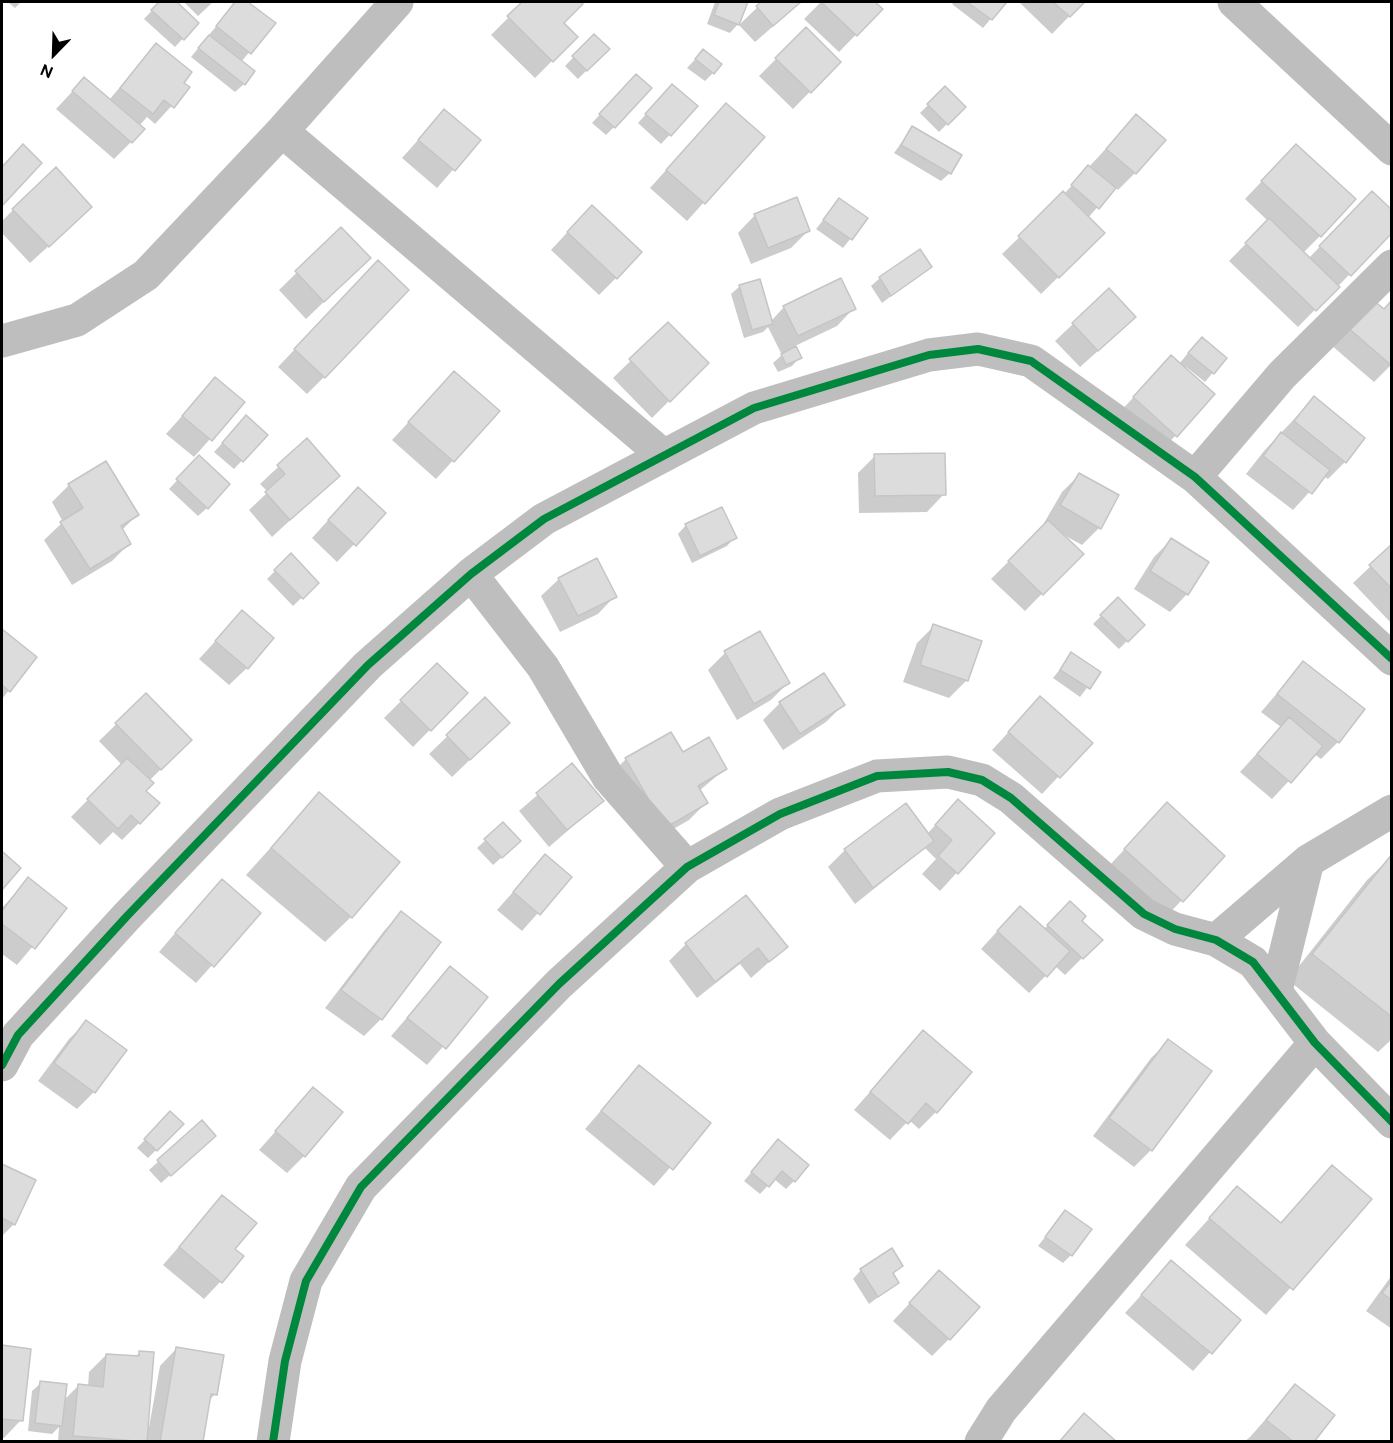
<!DOCTYPE html>
<style>
body{margin:0}
#map{position:relative;width:1393px;height:1443px;overflow:hidden;background:#fff;font-family:"DM Sans",sans-serif}
canvas{display:block}
.frame{position:absolute;inset:0;border:3px solid #000;pointer-events:none}
.north{position:absolute;left:24px;top:24px;width:60px;height:60px;-webkit-text-stroke:4px #fff;paint-order:stroke;rotate:203deg;font-size:16px;font-weight:700;line-height:24px;text-align:center;color:#000}
.north::after{content:'';display:block;margin:auto;width:21px;height:27px;background:#000;clip-path:polygon(50% 0,100% 100%,50% 72%,0 100%)}
</style>
<div id="map">
<canvas width="1393" height="1443"></canvas>
<div class="frame"></div>
<div class="north">N</div>
</div>
<script>
const context = document.querySelector('canvas').getContext('2d');
context.lineJoin = 'round';
function fill(path, color) { context.fillStyle = color; context.fill(path, 'evenodd'); }
const poly = rows => new Path2D(rows.map(r => 'M' + r).join(''));
function stroke(path, color, width, dash) { context.strokeStyle = color; context.lineWidth = width; context.lineCap = dash ? 'butt' : 'round'; context.setLineDash(dash || []); context.stroke(path); }
const shadow = poly([
 [8,2,21,2,15,8],
 [160,2,174,2,197,23,175,47,144,19],
 [184,2,213,2,198,16],
 [236,2,246,2,274,23,241,62,244,84,235,92,191,57],
 [524,2,578,2,581,4,562,23,576,37,535,78,491,35],
 [715,2,747,2,738,24,730,33,707,24],
 [763,2,801,2,755,42,739,25],
 [821,2,873,2,881,9,839,52,804,19],
 [954,2,1005,2,983,28,952,4],
 [1019,2,1083,2,1052,34],
 [806,29,839,62,793,109,759,76],
 [594,36,608,49,578,79,565,66],
 [156,45,182,83,188,88,155,124,147,117,139,126,131,142,114,159,56,109,84,79,109,100],
 [703,51,713,73,705,81,687,68],
 [628,84,614,127,606,135,592,123],
 [945,88,964,107,939,132,920,113],
 [664,94,696,107,661,144,638,123],
 [444,111,479,140,437,188,402,158],
 [1136,116,1135,173,1118,190,1115,187,1088,218,1103,233,1041,294,1002,254,1064,194],
 [709,122,763,137,687,221,650,188],
 [912,128,950,173,941,181,894,153],
 [1279,163,1320,236,1303,253,1308,259,1355,210,1392,231,1298,327,1229,261,1268,221,1245,199],
 [839,200,866,219,843,248,816,229],
 [13,210,73,224,30,263,2,233,2,221],
 [755,215,809,230,791,248,751,264,738,233],
 [575,224,616,278,599,295,551,250],
 [341,229,352,275,306,319,279,290],
 [930,267,882,303,871,286,880,278],
 [361,279,324,377,307,394,278,367],
 [740,286,771,321,784,307,854,308,837,326,795,346,800,357,792,366,778,372,773,363,782,355,768,327,763,332,744,338,731,294],
 [1109,290,1117,334,1080,367,1055,341],
 [1383,310,1392,364,1374,382,1331,345,1355,318],
 [668,324,707,363,652,418,613,378],
 [1193,347,1225,358,1205,382,1186,367,1184,369,1176,435,1159,453,1117,415,1171,357,1179,364],
 [454,373,498,411,436,479,392,440],
 [215,379,243,402,194,457,166,434],
 [1314,398,1345,462,1328,479,1324,476,1293,510,1246,474,1264,451],
 [238,426,266,435,234,469,214,452],
 [307,440,338,476,272,537,249,510,268,492,260,484],
 [875,456,944,494,927,512,859,513,858,473],
 [199,457,207,508,198,516,169,489],
 [1079,475,1099,528,1082,545,1062,534,1081,554,1025,611,991,579,1046,524,1044,523,1062,492],
 [69,485,137,515,121,531,129,544,112,561,72,585,44,540,63,522,52,502],
 [341,506,384,513,337,562,312,538],
 [686,525,735,537,727,546,692,563,678,534],
 [1171,540,1207,562,1187,594,1170,612,1134,589,1154,557],
 [1392,546,1392,624,1353,583],
 [291,555,317,583,293,606,267,579],
 [559,579,615,596,598,614,560,632,541,596],
 [1118,599,1143,625,1119,649,1093,624],
 [242,612,247,668,229,685,199,659],
 [934,626,967,680,949,698,903,682,917,643],
 [2,631,35,657,2,699],
 [725,653,788,683,771,700,737,720,708,670],
 [1072,654,1099,672,1080,697,1053,678],
 [1303,663,1338,742,1321,759,1314,754,1272,799,1240,772,1281,727,1261,712],
 [437,665,466,693,413,747,384,718],
 [146,695,190,740,149,781,144,791,139,823,122,840,113,832,100,845,71,817,122,765,99,741],
 [1040,698,1090,743,1042,794,992,750],
 [485,700,508,723,452,777,429,754],
 [780,703,843,705,826,722,783,750,763,720],
 [671,734,682,754,725,769,699,791,706,803,689,820,647,844,608,777,626,759],
 [572,765,602,801,549,847,519,811],
 [319,794,351,917,325,942,246,875],
 [906,805,927,834,941,819,993,833,940,891,922,874,936,859,925,848,855,904,828,867,845,850],
 [1150,822,1223,856,1165,918,1108,867],
 [503,824,511,849,493,865,477,848],
 [545,856,570,877,522,931,497,910],
 [1392,856,1392,1039,1378,1052,1288,980,1367,880],
 [28,879,65,908,17,965,2,954,2,908],
 [205,898,259,913,196,983,159,952],
 [1070,903,1080,921,1100,940,1065,975,1055,966,1029,993,981,949,1003,925,1044,929],
 [401,913,381,1019,364,1036,325,1008,384,931],
 [686,944,786,947,751,978,740,964,697,998,669,961],
 [450,968,486,997,427,1065,391,1036],
 [87,1022,94,1092,77,1109,38,1081,69,1039],
 [923,1032,936,1112,919,1129,909,1120,890,1140,854,1110],
 [1169,1041,1151,1150,1134,1167,1093,1136,1151,1058],
 [639,1067,708,1124,654,1186,585,1129],
 [313,1089,304,1156,287,1173,259,1150],
 [170,1114,182,1124,148,1158,137,1148],
 [202,1122,206,1144,161,1183,149,1170],
 [778,1141,794,1181,786,1189,774,1179,760,1194,744,1181],
 [2,1166,14,1224,2,1236],
 [1332,1167,1370,1199,1266,1315,1185,1245,1237,1188,1279,1224],
 [222,1197,233,1249,221,1281,204,1299,163,1265],
 [1065,1212,1071,1255,1063,1263,1038,1246],
 [1171,1262,1239,1320,1193,1371,1125,1313],
 [901,1266,892,1275,897,1283,869,1304,853,1279,861,1270],
 [1392,1275,1392,1329,1366,1311],
 [922,1290,949,1339,932,1356,893,1321],
 [2,1347,29,1350,21,1420,4,1438,2,1437],
 [177,1348,215,1394,209,1401,202,1442,58,1442,59,1427,52,1434,28,1431,32,1391,41,1383,63,1401,78,1386,88,1387,89,1372,106,1355,134,1358,140,1352,147,1427,149,1427,160,1366],
 [1295,1386,1312,1442,1244,1442,1250,1437]
]);
const building = poly([
 [159,2,177,2,199,23,184,40,151,10,159,2],
 [235,2,248,2,276,23,251,54,216,26,235,2],
 [522,2,580,2,583,4,564,23,578,37,553,62,507,16,522,2],
 [719,2,748,2,739,25,714,15,719,2],
 [761,2,801,2,773,26,756,6,761,2],
 [821,2,875,2,883,9,857,36,821,2],
 [967,2,1007,2,992,20,967,2],
 [1053,2,1085,2,1070,17,1053,2],
 [806,27,841,62,811,93,775,58,806,27],
 [594,34,610,49,587,71,572,56,594,34],
 [209,35,255,71,245,85,198,48,209,35],
 [156,43,192,72,184,83,190,87,174,108,164,100,153,114,120,88,156,43],
 [703,49,722,64,714,74,695,59,703,49],
 [636,74,652,88,615,128,599,114,636,74],
 [84,77,145,129,132,143,72,91,84,77],
 [672,84,698,106,671,136,645,114,672,84],
 [945,86,966,107,948,125,927,104,945,86],
 [726,103,765,137,705,204,666,170,726,103],
 [444,109,481,140,455,171,418,140,444,109],
 [1136,114,1166,140,1136,174,1106,149,1136,114],
 [912,126,962,155,951,174,901,145,912,126],
 [23,144,42,163,2,206,2,167,23,144],
 [1296,144,1356,199,1321,237,1261,181,1296,144],
 [1088,165,1116,188,1099,209,1071,185,1088,165],
 [56,167,92,207,49,247,12,209,56,167],
 [1063,191,1105,233,1059,278,1018,236,1063,191],
 [1372,191,1392,210,1392,233,1351,276,1319,246,1372,191],
 [797,197,810,231,768,248,754,214,797,197],
 [839,198,868,218,852,240,823,220,839,198],
 [592,205,642,252,617,279,567,232,592,205],
 [1269,218,1340,287,1316,311,1245,243,1269,218],
 [341,227,371,258,324,302,295,271,341,227],
 [920,249,932,267,891,296,879,277,920,249],
 [378,260,409,290,325,378,294,349,378,260],
 [841,278,856,309,798,336,783,306,841,278],
 [760,279,773,324,752,330,739,285,760,279],
 [1109,288,1136,317,1098,351,1072,323,1109,288],
 [1372,299,1384,309,1392,300,1392,366,1347,327,1372,299],
 [668,322,709,363,670,402,629,359,668,322],
 [1202,337,1227,358,1214,374,1188,353,1202,337],
 [796,346,802,358,786,365,781,354,796,346],
 [1171,355,1215,394,1177,437,1133,397,1171,355],
 [454,371,500,411,454,462,408,422,454,371],
 [215,377,245,402,212,441,182,416,215,377],
 [1314,396,1365,438,1346,463,1294,421,1314,396],
 [246,415,268,435,243,462,222,443,246,415],
 [1281,432,1330,470,1312,494,1263,456,1281,432],
 [307,438,340,476,290,520,265,492,285,474,277,465,307,438],
 [945,453,946,495,875,496,874,454,945,453],
 [199,455,230,484,208,509,176,479,199,455],
 [106,461,139,515,121,526,131,544,90,569,60,522,83,508,68,484,106,461],
 [1079,473,1119,495,1101,529,1060,505,1079,473],
 [358,487,386,513,356,546,328,520,358,487],
 [722,507,737,538,700,556,685,524,722,507],
 [1048,520,1084,554,1043,595,1008,561,1048,520],
 [1171,538,1209,562,1188,595,1150,571,1171,538],
 [1392,544,1392,589,1369,565,1392,544],
 [291,553,319,583,303,599,274,570,291,553],
 [597,558,617,597,578,616,558,578,597,558],
 [1118,597,1145,625,1128,642,1100,615,1118,597],
 [242,610,274,638,248,669,215,641,242,610],
 [933,624,982,641,968,681,920,665,933,624],
 [2,629,37,657,10,692,2,685,2,629],
 [760,631,790,683,754,704,724,651,760,631],
 [1071,652,1101,672,1090,689,1060,670,1071,652],
 [1303,661,1365,709,1339,743,1277,694,1303,661],
 [437,663,468,693,431,731,400,700,437,663],
 [824,673,845,705,800,734,779,702,824,673],
 [146,693,192,740,161,770,115,723,146,693],
 [1040,696,1093,743,1060,778,1008,732,1040,696],
 [485,697,510,723,470,760,446,735,485,697],
 [1289,717,1323,746,1291,783,1257,754,1289,717],
 [671,732,683,752,709,737,727,769,698,786,708,803,665,828,625,758,671,732],
 [127,758,154,783,146,791,160,803,140,824,131,815,118,829,87,799,127,758],
 [572,763,604,801,567,830,536,793,572,763],
 [319,792,400,862,352,918,271,848,319,792],
 [958,799,995,833,958,874,938,856,952,840,935,825,958,799],
 [1167,802,1225,856,1183,902,1124,849,1167,802],
 [906,803,934,841,873,888,844,849,906,803],
 [503,822,521,841,502,858,484,839,503,822],
 [3,852,21,868,2,890,2,854,3,852],
 [545,854,572,877,540,915,513,892,545,854],
 [1392,854,1392,1017,1312,954,1392,854],
 [28,877,67,908,35,949,2,924,2,911,28,877],
 [222,879,261,913,214,967,175,933,222,879],
 [746,895,788,947,769,962,758,948,715,982,685,943,746,895],
 [1070,901,1086,916,1082,921,1103,940,1083,959,1047,925,1070,901],
 [1020,906,1070,951,1047,977,997,931,1020,906],
 [401,911,441,942,382,1020,341,990,401,911],
 [450,966,488,997,446,1049,407,1018,450,966],
 [86,1020,127,1050,95,1093,54,1063,86,1020],
 [923,1030,972,1072,937,1113,926,1103,908,1124,870,1092,923,1030],
 [1168,1039,1212,1071,1152,1151,1109,1118,1168,1039],
 [639,1065,711,1123,673,1170,601,1111,639,1065],
 [313,1087,343,1112,305,1157,275,1131,313,1087],
 [170,1111,184,1124,157,1151,144,1139,170,1111],
 [202,1120,216,1136,171,1176,157,1160,202,1120],
 [778,1139,809,1165,795,1182,782,1171,769,1187,751,1172,778,1139],
 [2,1164,36,1180,15,1225,2,1218,2,1164],
 [1332,1165,1372,1199,1293,1290,1209,1218,1237,1186,1281,1223,1332,1165],
 [222,1195,257,1223,235,1249,244,1256,222,1283,179,1247,222,1195],
 [1065,1210,1092,1229,1072,1256,1045,1237,1065,1210],
 [892,1248,903,1266,893,1273,899,1283,878,1297,860,1269,892,1248],
 [1171,1260,1241,1320,1212,1354,1141,1295,1171,1260],
 [939,1270,980,1307,950,1340,909,1303,939,1270],
 [1392,1280,1392,1300,1382,1293,1392,1280],
 [2,1345,31,1349,23,1421,2,1419,2,1345],
 [176,1347,224,1355,217,1395,211,1394,203,1442,160,1442,176,1347],
 [139,1351,154,1352,147,1442,73,1436,78,1384,103,1387,106,1354,139,1356,139,1351],
 [40,1381,67,1384,62,1426,35,1423,40,1381],
 [1295,1384,1335,1415,1314,1442,1294,1442,1266,1420,1295,1384],
 [1084,1413,1117,1442,1059,1442,1084,1413]
]);
const minor = poly([
 [1234,2,1392,149],
 [282,131,663,455],
 [2,341,77,320,146,275,282,131,397,2],
 [1195,477,1282,375,1392,266],
 [471,574,543,667,608,777,687,867],
 [1216,940,1308,861,1392,811],
 [1276,991,1308,861],
 [2,1065,18,1035,128,915,368,665,471,574,544,519,754,408,929,355,978,349,1031,361,1195,477,1392,659],
 [273,1442,285,1361,306,1281,361,1187,559,984,687,867,780,814,877,776,948,772,982,780,1011,798,1144,914,1175,929,1216,940,1253,962,1315,1043,1392,1122],
 [981,1442,1001,1410,1315,1043]
]);
const cycleway = poly([
 [2,1065,18,1035,128,915,368,665,471,574,544,519,754,408,929,355,978,349,1031,361,1195,477,1392,659],
 [273,1442,285,1361,306,1281,361,1187,559,984,687,867,780,814,877,776,948,772,982,780,1011,798,1144,914,1175,929,1216,940,1253,962,1315,1043,1392,1122]
]);
fill(shadow, '#0003');
fill(building, '#dcdcdc');
stroke(building, '#c5c5c5', 1.5);
stroke(minor, '#bebebe', 33);
stroke(cycleway, '#00873e', 8);
</script>
